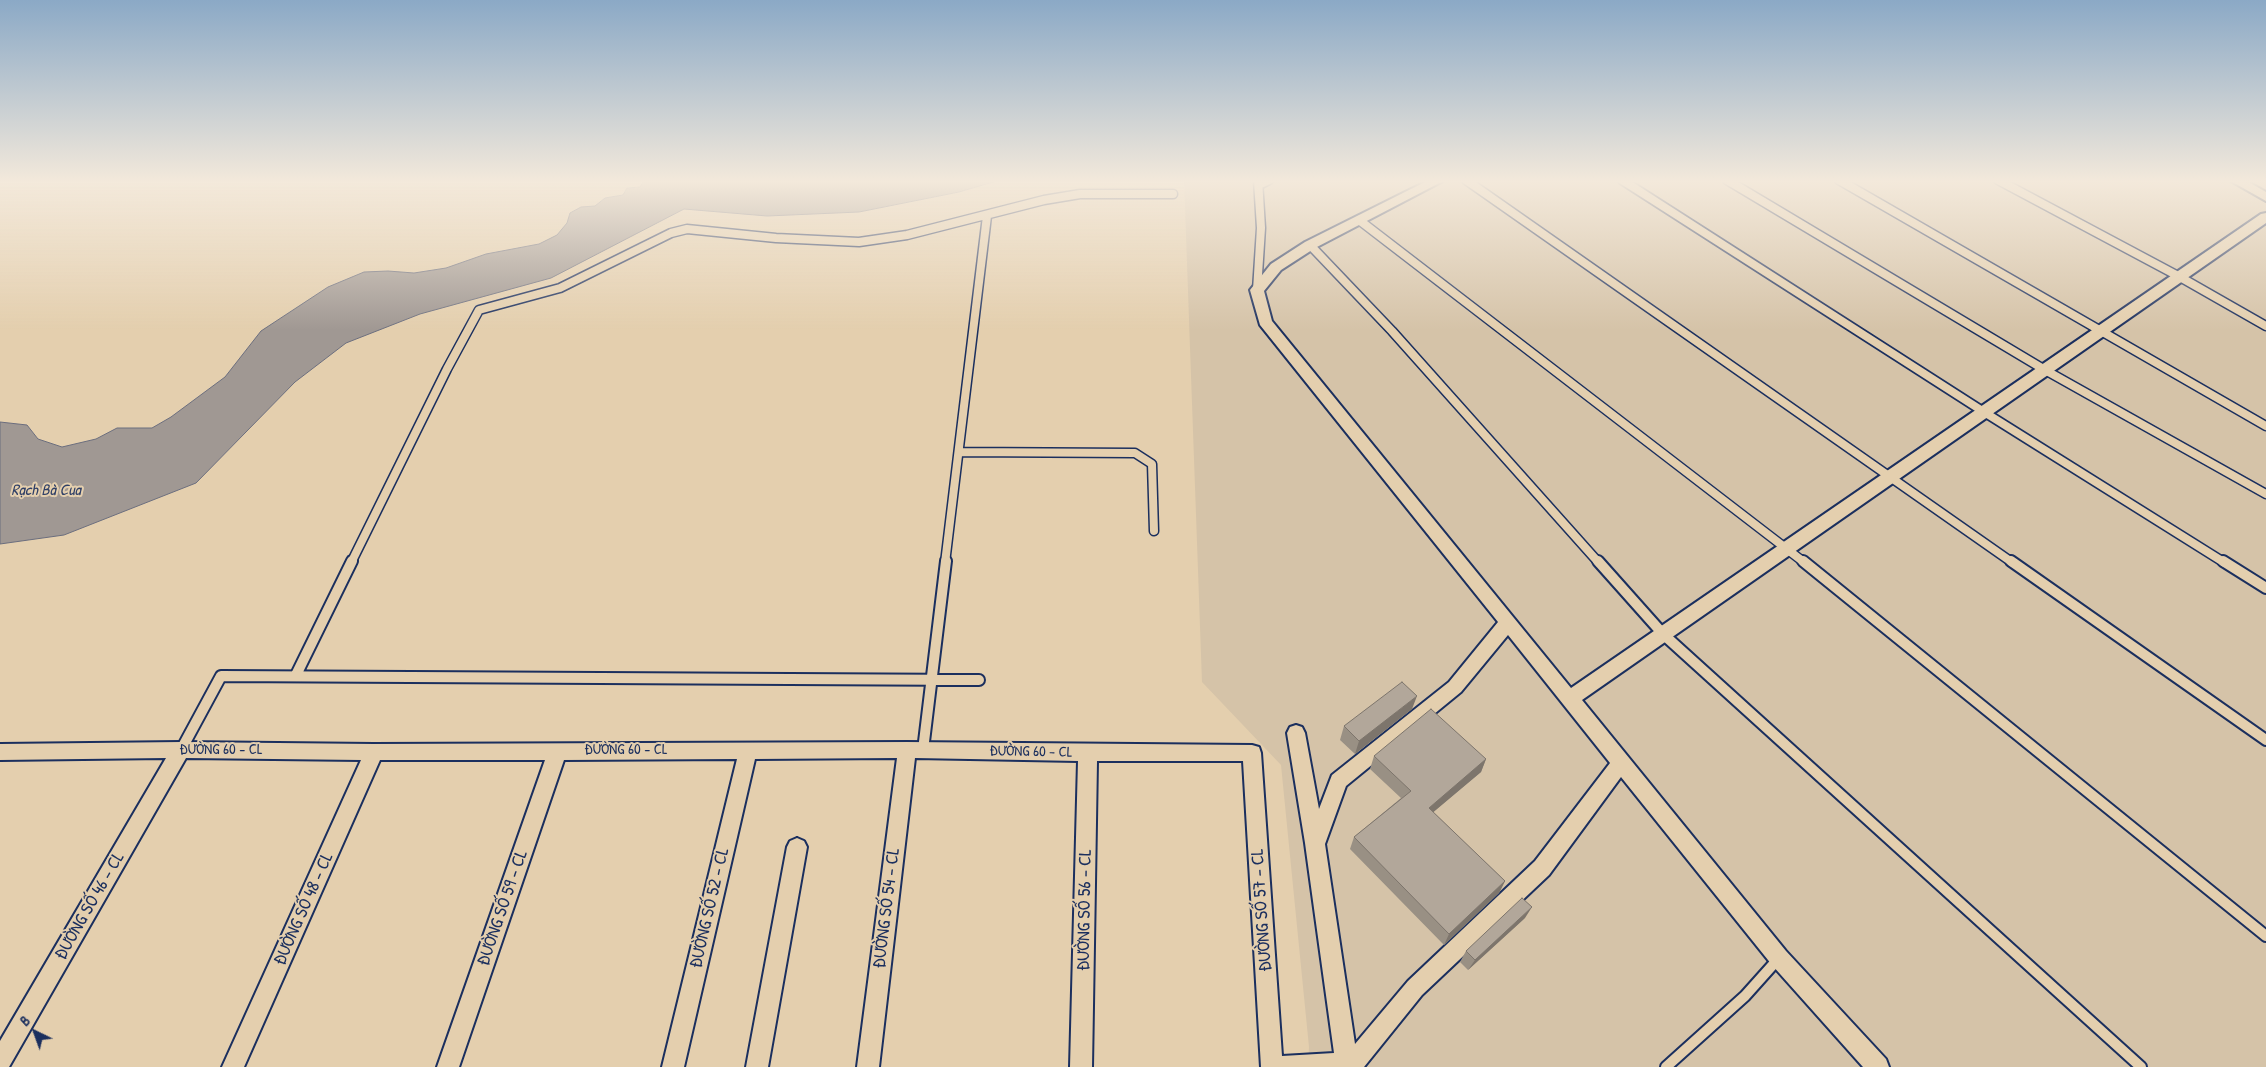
<!DOCTYPE html>
<meta charset="utf-8">
<style>
body{margin:0}
#map{position:relative;width:2266px;height:1067px;overflow:hidden;background:#e4cfae;font-family:"Patrick Hand",sans-serif}
canvas{display:block}
.north{position:absolute;left:10px;top:1007px;width:50px;height:50px;-webkit-text-stroke:4px #e4cfae;paint-order:stroke;rotate:318deg;font-size:14px;font-weight:700;line-height:20px;text-align:center;color:#1b2f5e}
.north::after{content:'';display:block;margin:auto;width:18px;height:22px;background:#1b2f5e;clip-path:polygon(50% 0,100% 100%,50% 72%,0 100%)}
</style>
<div id="map">
<canvas width="2266" height="1067"></canvas>
<div class="north">B</div>
</div>
<script>
const context = document.querySelector('canvas').getContext('2d');
context.lineJoin = 'round';
function fill(path, color) { context.fillStyle = color; context.fill(path, 'evenodd'); }
const poly = rows => new Path2D(rows.map(r => 'M' + r).join(''));
function stroke(path, color, width, dash) { context.strokeStyle = color; context.lineWidth = width; context.lineCap = dash ? 'butt' : 'round'; context.setLineDash(dash || []); context.stroke(path); }
function write(font, color, halo, rows, align = 'center') {
  context.font = font + ' "Patrick Hand",sans-serif'; context.lineWidth = 4; context.setLineDash([]); context.textBaseline = 'middle'; context.strokeStyle = halo; context.fillStyle = color; for (const [text, x, y, turn = 0] of rows) {
    context.save(); context.translate(x, y); context.rotate((+turn || 0) * Math.PI / 180); context.textAlign = isNaN(turn) ? turn : align; if (halo) context.strokeText(text, 0, 0); context.fillText(text, 0, 0); context.restore();
  }
}
const built = poly([
 [1184,180,2266,180,2266,1067,1308,1067,1309,1047,1281,765,1202,682]
]);
const water = poly([
 [644,180,1000,180,959,192,859,212,767,216,684,209,551,278,420,314,346,343,295,382,196,483,64,535,0,544,0,422,27,425,38,439,62,447,96,439,117,428,152,428,171,417,225,377,261,331,328,287,364,272,388,271,414,273,446,268,486,254,539,244,557,235,567,223,570,213,581,207,595,206,605,198,623,195,627,188,640,187,644,180]
]);
const laneFar1 = poly([
 [1466,180,2013,563],
 [1622,180,1984,412,2225,563],
 [1727,180,2045,370,2266,494],
 [1839,180,2266,426],
 [1998,180,2180,277,2266,326],
 [1259,185,1269,180],
 [1359,220,1805,563],
 [1310,245,1392,331,1599,563],
 [1257,290,1261,228,1258,180],
 [959,452,1135,453,1152,464,1154,531],
 [351,563,447,369,479,310,560,288,671,233,687,229,776,238,859,242,907,235,1044,200,1080,194,1173,194],
 [945,563,987,216]
]);
const lane = poly([
 [1598,561,1663,634,2141,1067],
 [1803,561,2266,936],
 [2011,561,2266,740],
 [2223,561,2266,588],
 [296,675,352,561],
 [181,750,221,676,979,680],
 [923,750,946,561],
 [1666,1067,1745,996,1779,958]
]);
const street = poly([
 [1429,180,1445,180,1315,248,1281,270,1264,291,1272,321,1571,688,2261,214,2266,213,2266,223,1582,700,1786,951,1886,1059,1889,1067,1863,1067,1772,965,1621,777,1549,875,1422,995,1364,1067,1261,1067,1243,761,1097,761,1092,1067,1070,1067,1078,761,915,758,879,1067,857,1067,897,758,755,759,684,1067,662,1067,737,759,564,760,459,1067,437,1067,545,760,380,760,244,1067,222,1067,361,760,186,758,9,1067,0,1067,0,1041,166,758,0,760,0,744,181,742,374,744,907,742,1252,745,1259,747,1261,753,1282,1056,1334,1053,1305,843,1287,733,1290,727,1296,725,1302,727,1305,733,1319,809,1332,775,1449,682,1498,622,1260,325,1250,290,1271,264,1305,242,1429,180],
 [1508,635,1610,763,1535,861,1408,981,1355,1044,1325,844,1346,786,1461,692,1508,635],
 [2229,180,2245,180,2266,192,2266,201,2229,180],
 [797,838,804,841,807,847,768,1067,746,1067,787,847,790,841,797,838]
]);
const wall = poly([
 [1412,709,1355,754,1340,740,1344,726],
 [1374,756,1486,759,1481,772,1433,812,1505,881,1499,893,1444,945,1350,849,1354,837,1401,798,1370,769],
 [1525,918,1468,970,1460,962,1466,951]
]);
const shadedWall = poly([
 [1417,696,1412,709,1355,754,1359,741],
 [1486,759,1481,772,1424,820,1429,808],
 [1505,881,1499,893,1444,945,1449,934],
 [1532,907,1525,918,1468,970,1475,960]
]);
const building = poly([
 [1402,682,1417,696,1359,741,1344,726,1402,682],
 [1431,709,1486,759,1429,808,1505,881,1449,934,1354,837,1411,791,1374,756,1431,709],
 [1522,898,1532,907,1475,960,1466,951,1522,898]
]);
const streetNames = [
 ["ĐƯỜNG 60 - CL",221,750],
 ["ĐƯỜNG 60 - CL",626,750],
 ["ĐƯỜNG 60 - CL",1031,752,1]
];
const waterNames = [
 ["Rạch Bà Cua",46,491]
];
const nearStreetnames = [
 ["ĐƯỜNG SỐ 46 - CL",90,906,-60],
 ["ĐƯỜNG SỐ 59 - CL",503,908,-71],
 ["ĐƯỜNG SỐ 52 - CL",710,908,-77],
 ["ĐƯỜNG SỐ 54 - CL",887,908,-83],
 ["ĐƯỜNG SỐ 48 - CL",304,909,-66],
 ["ĐƯỜNG SỐ 56 - CL",1085,910,-89],
 ["ĐƯỜNG SỐ 57 - CL",1262,910,-94]
];
fill(built, '#d5c3a8');
fill(water, '#a09893');
stroke(water, '#6b6e7e', 1);
stroke(laneFar1, '#1b2f5e', 11);
stroke(lane, '#1b2f5e', 14);
stroke(street, '#1b2f5e', 4);
stroke(laneFar1, '#e4cfae', 8);
stroke(lane, '#e4cfae', 10);
fill(street, '#e4cfae');
fill(wall, '#999084');
fill(shadedWall, '#7d756c');
fill(building, '#b2a79a');
stroke(building, '#7d756c', 1);
const sky = context.createLinearGradient(0, 0, 0, 330);
sky.addColorStop(0, '#8ba9c6');
sky.addColorStop(0.55, '#f3e9db');
sky.addColorStop(1, '#f3e9db00');
context.fillStyle = sky;
context.fillRect(0, 0, 2266, 330);
write('15px', '#1b2f5e', '#e4cfae', streetNames);
write('italic 16px', '#2f3f66', '#e4cfae', waterNames);
write('18px', '#1b2f5e', '#e4cfae', nearStreetnames);
</script>
